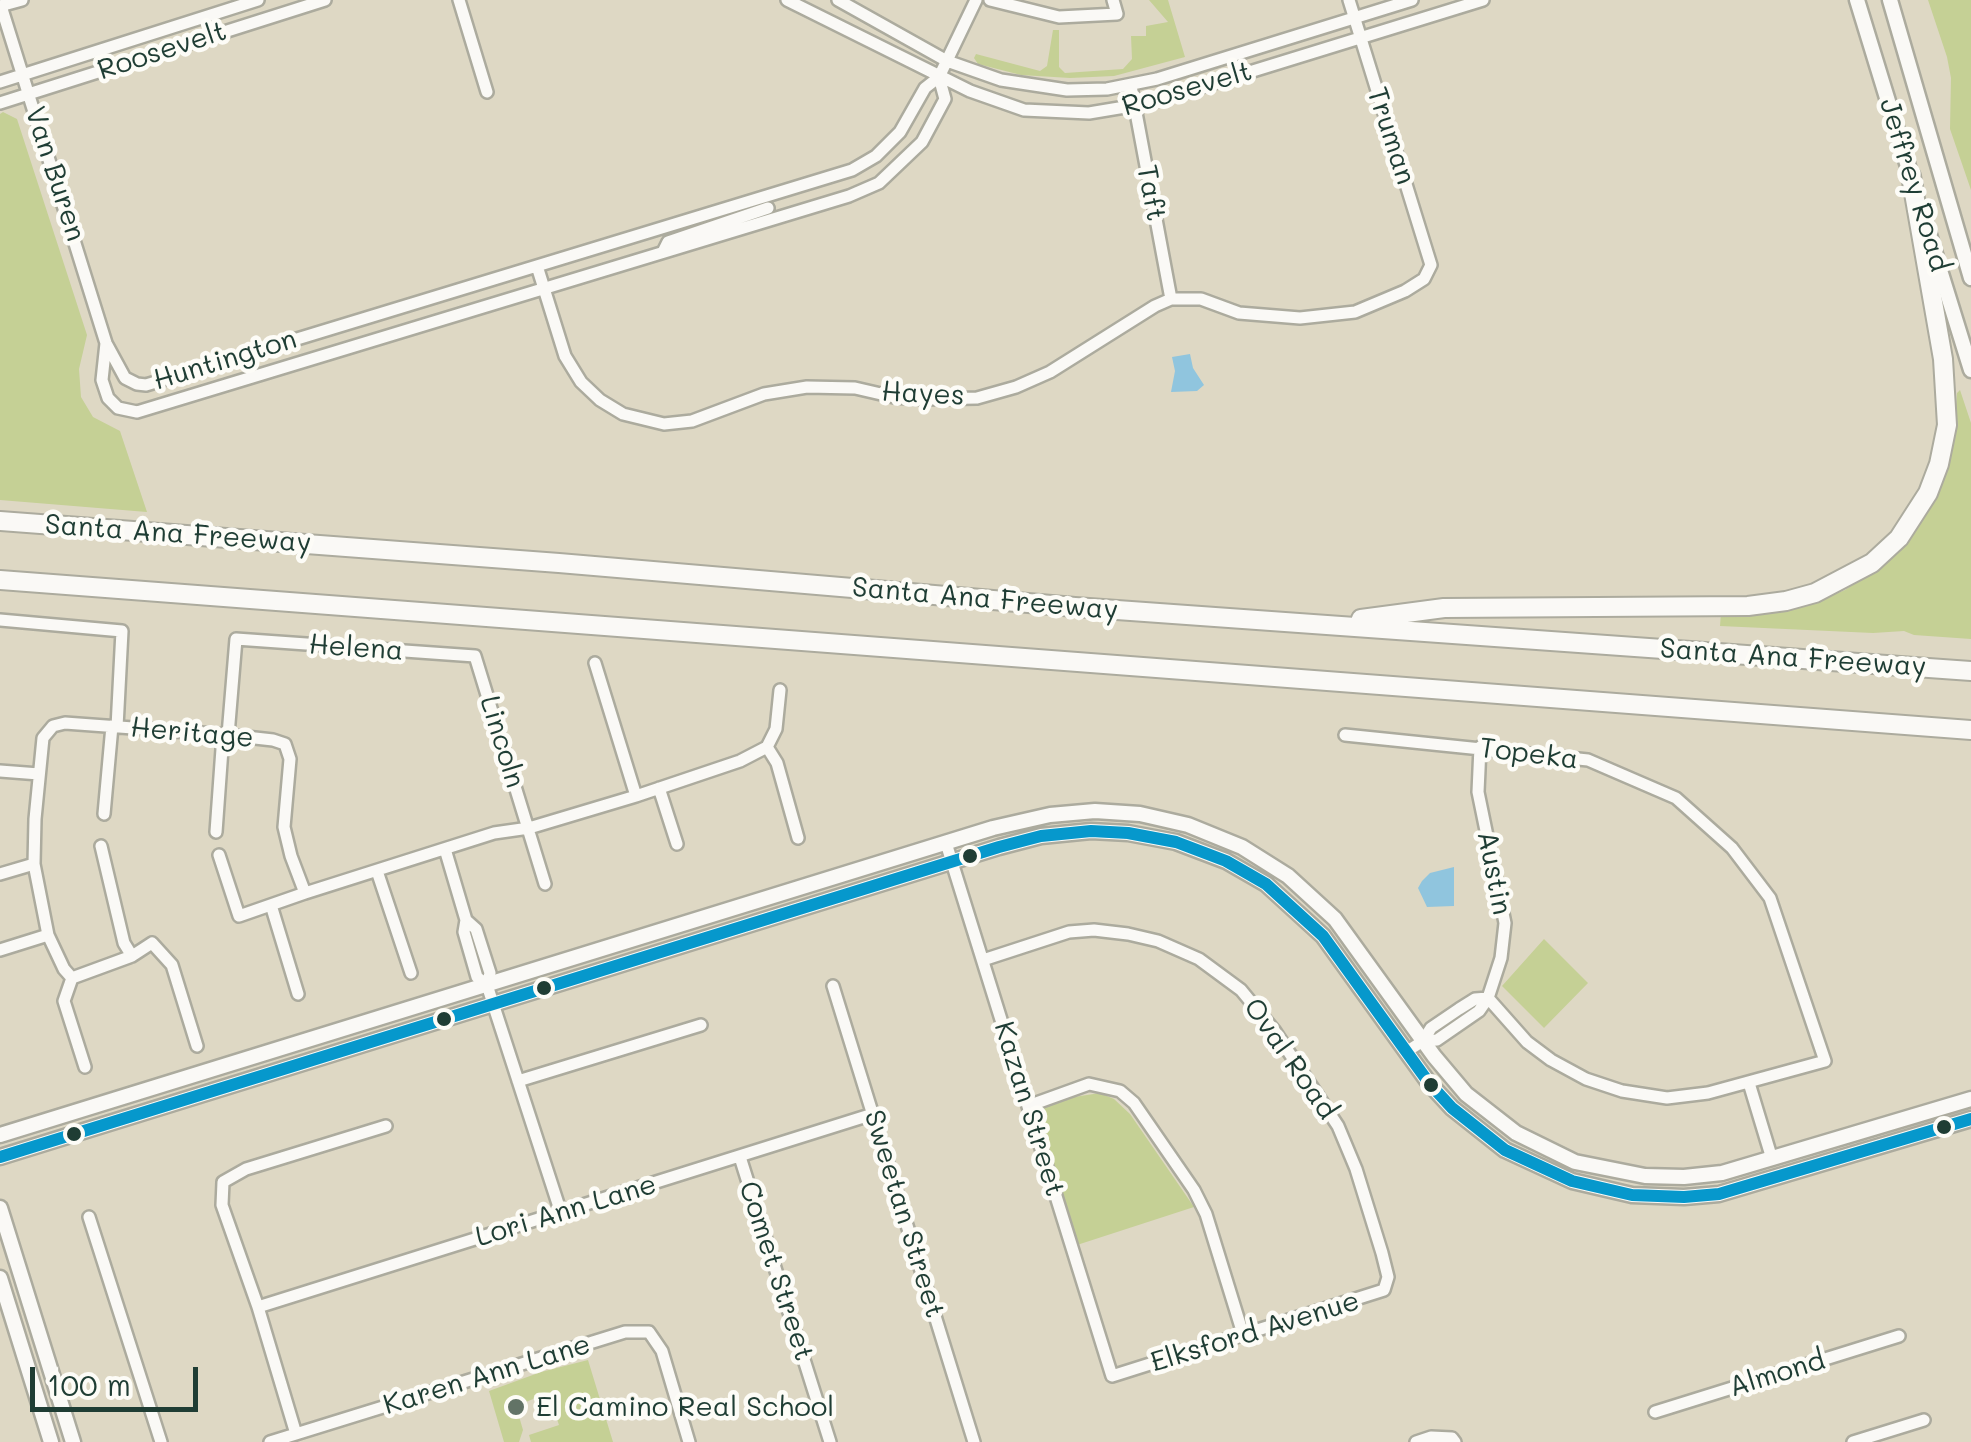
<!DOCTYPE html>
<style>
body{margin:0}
#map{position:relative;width:1971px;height:1442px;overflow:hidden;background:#ded8c4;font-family:Mali,sans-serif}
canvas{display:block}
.scale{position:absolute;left:30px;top:1367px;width:168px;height:45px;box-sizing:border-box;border:5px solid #1f3d34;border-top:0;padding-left:12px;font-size:30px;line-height:35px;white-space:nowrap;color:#1f3d34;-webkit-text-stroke:8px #fdfcf7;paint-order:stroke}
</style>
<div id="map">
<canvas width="1971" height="1442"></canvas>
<div class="scale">100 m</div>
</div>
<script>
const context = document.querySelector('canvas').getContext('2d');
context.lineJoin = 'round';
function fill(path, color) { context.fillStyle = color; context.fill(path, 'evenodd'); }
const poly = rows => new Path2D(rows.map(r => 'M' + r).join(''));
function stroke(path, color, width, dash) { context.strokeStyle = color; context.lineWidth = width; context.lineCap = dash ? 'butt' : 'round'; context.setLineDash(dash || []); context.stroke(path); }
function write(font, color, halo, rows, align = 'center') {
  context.font = font + ' Mali,sans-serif'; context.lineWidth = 9; context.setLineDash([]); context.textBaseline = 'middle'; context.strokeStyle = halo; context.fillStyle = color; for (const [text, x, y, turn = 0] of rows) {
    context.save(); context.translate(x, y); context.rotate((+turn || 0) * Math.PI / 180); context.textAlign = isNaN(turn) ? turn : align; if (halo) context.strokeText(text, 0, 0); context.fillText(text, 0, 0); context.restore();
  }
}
const green = poly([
 [1149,0,1168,0,1185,57,1114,76,1070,78,1021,75,978,64,974,58,976,54,1040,71,1047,66,1053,30,1059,30,1059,67,1065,73,1123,69,1132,59,1131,36,1146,36,1146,26,1168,22],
 [1928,0,1971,0,1971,190,1950,129,1951,78,1947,57],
 [3,112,17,119,87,335,79,369,81,397,93,417,120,431,147,512,0,500,0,114],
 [1960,390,1971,423,1971,639,1914,635,1904,631,1873,633,1720,626,1721,613,1773,611,1823,599,1845,590,1885,563,1914,532,1943,480,1954,437,1957,393],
 [1544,939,1588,983,1544,1028,1502,986],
 [1100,1093,1114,1099,1130,1114,1194,1207,1077,1245,1037,1109,1061,1099],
 [588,1360,613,1442,531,1442,529,1435,559,1425,548,1393,516,1406,523,1430,519,1442,504,1442,489,1391,541,1372]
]);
const water = poly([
 [1190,354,1193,368,1204,385,1197,391,1171,392,1175,371,1172,357],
 [1454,867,1454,906,1427,907,1418,888,1422,881,1430,873]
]);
const minor = poly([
 [459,0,487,92],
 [787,0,970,91,1024,110,1089,113,1149,103,1483,0],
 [838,0,947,61,1001,80,1067,90,1107,89,1157,79,1412,0],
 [990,0,1059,17,1117,14,1113,0],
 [0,6,22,0],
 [1,6,106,343,125,378,137,384,146,385,852,170,876,156,900,132,925,88,939,77,976,0],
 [0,82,258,0],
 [1131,86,1171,299],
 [0,103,325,0],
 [663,252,668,242,768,208],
 [537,266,565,356,581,382,600,400,623,414,664,424,692,421,764,394,807,387,855,388,894,397,924,399,977,398,1016,387,1050,372,1155,306,1171,299,1201,299,1239,313,1300,318,1355,312,1405,291,1424,279,1431,265,1349,0],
 [106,343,102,380,108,398,118,408,137,412,849,196,879,183,922,142,945,99,939,77],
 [0,620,122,631,117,727],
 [595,663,636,796],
 [228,735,236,639,475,656,545,884],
 [1345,735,1588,760,1676,798,1732,848,1770,898,1825,1061,1708,1093,1667,1098,1622,1091,1586,1079,1551,1060,1527,1042,1488,998],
 [767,747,777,763,798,838],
 [767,747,776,729,780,690],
 [0,771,39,774],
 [659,788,677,844],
 [104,814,112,726],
 [216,832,223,735],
 [946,843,1112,1376,1384,1290,1388,1277,1382,1253,1356,1169,1338,1126,1274,1030,1241,990,1199,959,1158,941,1128,934,1094,930,1069,932,983,960],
 [101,846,124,943,132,956],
 [445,849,466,920,464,932,477,977,487,985],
 [219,855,239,916,305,893],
 [377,871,411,973],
 [0,874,34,864],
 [271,905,298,994],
 [466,920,476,929,490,973,487,985,561,1213],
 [0,950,48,935],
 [72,978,64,1001,85,1067],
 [833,986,974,1442],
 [1423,1041,1437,1040,1479,1011,1488,998,1501,958,1505,923,1478,792,1480,747],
 [197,1046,172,965,152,943,132,956,72,978,64,969,48,935,34,864,35,819,43,738,53,726,65,723,228,735,273,740,285,744,290,759,284,827,291,856,305,893,494,833,529,828,636,796,740,761,767,747],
 [1406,1052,1423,1041,1431,1028,1459,1009,1475,999,1488,998],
 [518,1081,701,1025],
 [1749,1083,1772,1159],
 [1028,1106,1089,1084,1120,1091,1134,1103,1194,1190,1206,1214,1243,1334],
 [740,1157,830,1442],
 [89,1217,161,1442],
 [258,1307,873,1114],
 [1655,1412,1899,1336],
 [296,1434,258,1307,222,1205,223,1182,246,1169,386,1126],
 [270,1442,625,1332,649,1332,662,1351,689,1442],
 [1416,1442,1431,1437,1452,1438,1455,1442],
 [1853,1442,1924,1420]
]);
const major = poly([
 [1857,0,1914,186],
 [1890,0,1971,278],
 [1926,225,1971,370],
 [0,1135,993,828,1050,815,1095,811,1140,814,1188,825,1242,847,1288,876,1335,919,1434,1056,1466,1094,1516,1133,1575,1162,1645,1176,1684,1177,1722,1173,1971,1099],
 [0,1157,999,847,1041,836,1091,831,1128,833,1176,842,1226,861,1266,884,1323,936,1429,1083,1452,1108,1505,1150,1572,1181,1632,1195,1684,1197,1719,1194,1971,1119],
 [0,1208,73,1442],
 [0,1278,51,1442]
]);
const highway = poly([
 [0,521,559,563,1075,607,1971,671],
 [0,580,1971,730],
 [1361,619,1444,608,1748,606,1786,601,1815,593,1872,563,1899,538,1928,493,1939,464,1947,425,1943,359,1911,176]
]);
const bus1 = poly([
 [0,1157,999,847,1041,836,1091,831,1128,833,1176,842,1226,861,1266,884,1323,936,1429,1083,1452,1108,1505,1150,1572,1181,1632,1195,1684,1197,1719,1194,1971,1119]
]);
const markers = [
 [970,856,9,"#1f3d34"],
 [544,988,9,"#1f3d34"],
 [444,1019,9,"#1f3d34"],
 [1431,1085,9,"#1f3d34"],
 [1944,1127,9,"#1f3d34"],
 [74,1134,9,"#1f3d34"],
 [516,1407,10,"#627366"]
];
const streetNames = [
 ["Roosevelt",162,51,-18],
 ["Roosevelt",1187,89,-16],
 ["Truman",1391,136,72],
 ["Van Buren",55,174,72],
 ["Jeffrey Road",1914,185,73],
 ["Taft",1151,193,79],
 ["Huntington",225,360,-17],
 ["Hayes",923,394,3],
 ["Santa Ana Freeway",178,534,4],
 ["Santa Ana Freeway",985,599,5],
 ["Helena",356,648,4],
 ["Santa Ana Freeway",1793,658,4],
 ["Heritage",192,733,5],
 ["Lincoln",502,742,73],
 ["Topeka",1529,754,7],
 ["Austin",1494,873,79],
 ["Oval Road",1290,1059,55],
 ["Kazan Street",1029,1109,73],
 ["Lori Ann Lane",566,1211,-17],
 ["Sweetan Street",904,1214,73],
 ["Comet Street",776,1271,72],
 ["Elksford Avenue",1255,1332,-17],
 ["Almond",1777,1374,-17],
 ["Karen Ann Lane",487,1375,-17]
];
const poiNames = [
 ["El Camino Real School",536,1407]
];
fill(green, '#c5d095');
fill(water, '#90c5de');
stroke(minor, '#acab9e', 16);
stroke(major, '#acab9e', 19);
stroke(highway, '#acab9e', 22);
stroke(minor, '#faf9f6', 11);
stroke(major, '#faf9f6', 14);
stroke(highway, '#faf9f6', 18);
stroke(bus1, '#0698cc', 12);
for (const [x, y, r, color] of markers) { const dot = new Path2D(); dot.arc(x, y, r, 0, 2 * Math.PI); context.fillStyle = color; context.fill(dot); stroke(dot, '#fdfcf7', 4); }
write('28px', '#1f3d34', '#fdfcf7', streetNames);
write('28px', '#1f3d34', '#fdfcf7', poiNames, 'left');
</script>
